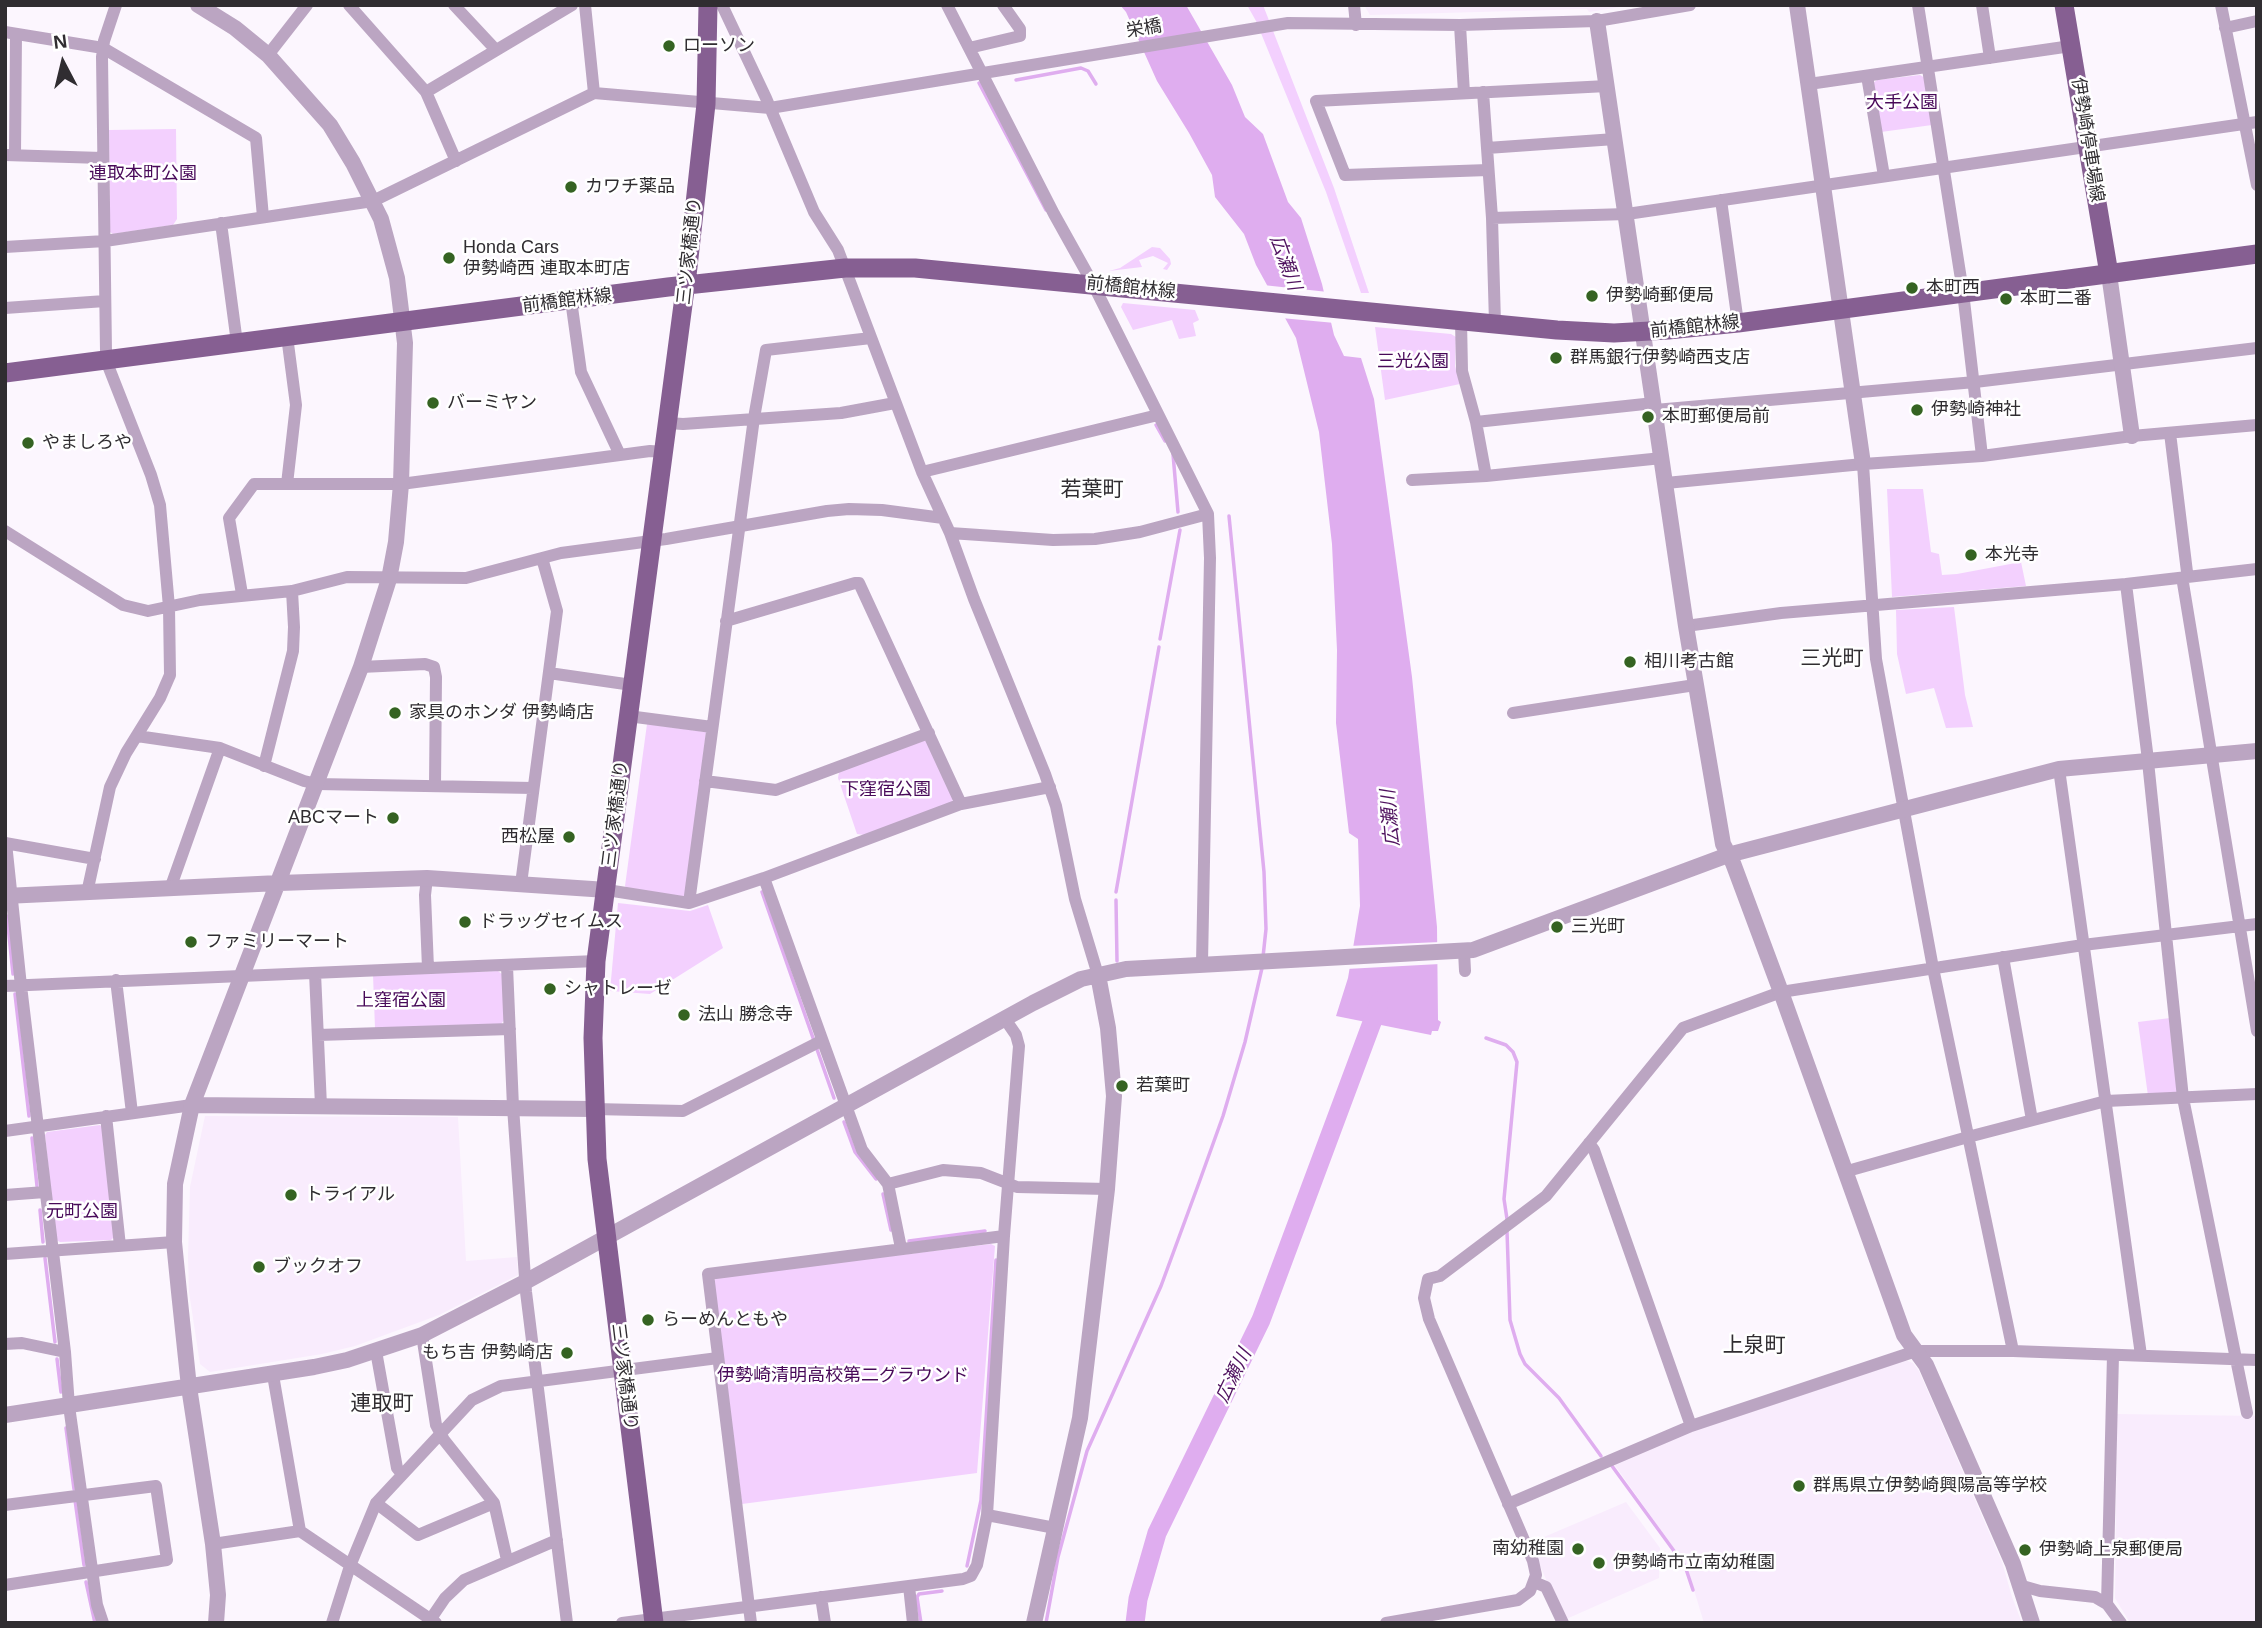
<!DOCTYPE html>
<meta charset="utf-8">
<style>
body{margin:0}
#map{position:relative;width:2262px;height:1628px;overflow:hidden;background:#fcf6fe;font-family:Arial,sans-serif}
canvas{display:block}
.frame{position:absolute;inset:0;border:7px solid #302d31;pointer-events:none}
.north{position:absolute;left:28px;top:28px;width:70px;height:70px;-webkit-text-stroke:5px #fff;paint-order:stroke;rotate:353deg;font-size:19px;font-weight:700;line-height:28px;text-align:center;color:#302d31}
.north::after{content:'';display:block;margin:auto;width:24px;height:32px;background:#302d31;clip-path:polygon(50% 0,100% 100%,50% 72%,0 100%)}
</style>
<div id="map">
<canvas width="2262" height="1628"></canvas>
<div class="frame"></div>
<div class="north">N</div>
</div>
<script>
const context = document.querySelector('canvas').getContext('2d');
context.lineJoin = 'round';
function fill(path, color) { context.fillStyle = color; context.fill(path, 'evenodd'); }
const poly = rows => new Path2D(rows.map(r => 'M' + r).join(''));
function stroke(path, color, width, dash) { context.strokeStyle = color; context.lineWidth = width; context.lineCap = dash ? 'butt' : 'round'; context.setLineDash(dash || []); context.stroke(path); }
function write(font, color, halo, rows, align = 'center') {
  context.font = font + ' Arial,"Noto Sans JP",sans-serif'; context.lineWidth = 5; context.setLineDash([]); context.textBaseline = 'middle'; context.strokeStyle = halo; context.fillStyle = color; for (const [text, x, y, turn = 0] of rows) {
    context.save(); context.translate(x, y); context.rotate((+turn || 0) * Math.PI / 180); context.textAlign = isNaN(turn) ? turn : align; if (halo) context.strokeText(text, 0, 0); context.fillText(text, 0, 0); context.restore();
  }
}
const built = poly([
 [1364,5,1632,5,1589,12,1587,9,1370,15],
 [205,1116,458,1117,466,1261,517,1257,518,1275,439,1315,355,1346,322,1354,210,1372,200,1364,189,1292,188,1257,190,1187],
 [1905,1360,1913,1363,1919,1371,2002,1562,2012,1597,2022,1623,1704,1623,1687,1567,1614,1464,1691,1431],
 [2117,1414,2257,1416,2257,1623,2130,1623,2115,1598],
 [1626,1502,1660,1548,1659,1578,1564,1620,1530,1543]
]);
const green = poly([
 [1247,5,1263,5,1334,188,1369,293,1361,293,1326,192,1256,21],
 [1920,75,1925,78,1932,125,1881,132,1873,83,1877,80],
 [176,129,177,219,173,225,113,234,110,232,109,130],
 [1152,247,1160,248,1170,259,1171,264,1167,270,1163,269,1168,263,1153,256,1139,260,1142,267,1109,271,1120,268],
 [1123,303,1195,310,1199,320,1193,323,1196,336,1179,339,1172,320,1133,330,1121,307],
 [1375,327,1451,334,1456,337,1455,366,1460,384,1385,400],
 [1887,489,1923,489,1931,552,1939,554,1942,575,1957,574,2021,562,2026,586,1892,597],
 [1954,607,1965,695,1973,727,1946,728,1934,688,1906,694,1897,654,1896,610],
 [647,724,706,732,687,895,683,898,627,889,625,886],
 [923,740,929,742,954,797,952,802,864,835,857,834,838,778,839,772],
 [618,903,690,911,708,905,723,948,650,994,610,991],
 [498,971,503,975,505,1019,501,1024,375,1028,373,975],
 [2170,1018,2178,1092,2148,1096,2138,1022],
 [100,1125,102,1127,114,1237,111,1240,60,1242,56,1240,45,1135,47,1132],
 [991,1244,995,1246,977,1473,742,1504,714,1281,717,1277]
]);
const water = poly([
 [1120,5,1186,5,1232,85,1245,117,1263,134,1288,202,1301,218,1322,284,1334,335,1344,356,1361,358,1374,399,1412,677,1437,927,1438,1020,1441,1022,1438,1031,1432,1031,1431,1035,1336,1016,1348,978,1360,906,1358,839,1349,833,1336,723,1337,650,1332,544,1319,432,1296,338,1256,265,1244,234,1215,197,1212,175,1189,133,1157,81,1126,12]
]);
const pier = poly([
 [1263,285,1328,292,1335,323,1281,318],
 [1440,942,1440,964,1346,969,1349,946]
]);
const stream = poly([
 [1016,80,1081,68,1088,71,1096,84],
 [979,83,1046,210],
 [1156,425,1165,441],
 [1173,454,1178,512],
 [1229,516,1264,872,1266,929,1263,957],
 [1160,639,1180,530],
 [762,892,834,1098],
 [1116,892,1159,647],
 [1116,900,1117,961],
 [7,916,13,974],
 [15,994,29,1116],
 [1486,1038,1506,1045,1513,1052,1517,1062,1504,1199,1507,1219],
 [844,1122,855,1152,876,1179],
 [32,1138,37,1186],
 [883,1194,891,1230],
 [40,1210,43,1242],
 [1507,1231,1510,1320,1520,1354,1525,1364,1559,1398,1601,1456],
 [909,1241,985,1231],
 [45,1258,55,1342],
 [57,1359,61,1392],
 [66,1428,74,1489],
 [1612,1466,1685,1566,1693,1590],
 [75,1500,84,1565],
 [967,1566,981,1500,996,1260],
 [86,1582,95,1623],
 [921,1623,917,1597,919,1594,942,1591],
 [1046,1623,1058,1557,1087,1451,1161,1286,1200,1180,1223,1116,1245,1042,1262,968]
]);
const river = poly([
 [1135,1623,1138,1599,1157,1533,1261,1320,1380,1001]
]);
const minor = poly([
 [349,5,426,92,456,161],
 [454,5,496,50],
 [585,5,594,93],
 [722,5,766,98,814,212,838,250,922,472,950,533,974,599,1045,774,1056,806,1075,899,1098,975],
 [947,5,1054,214,1093,284,1208,514,1210,558,1202,963],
 [1354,5,1356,25],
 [1918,5,1963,292,1982,456],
 [1982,5,1990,58],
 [2221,5,2257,185],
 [1460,25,1464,93],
 [2225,28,2257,21],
 [5,32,103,48,256,138,263,217],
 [969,48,1020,36,1020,29,1003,5],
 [268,55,307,5],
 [1867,76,1884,176],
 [1809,84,2071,46],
 [426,92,572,5],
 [1483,92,1492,218,1495,323],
 [1487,148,1615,139],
 [5,155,102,158],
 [15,155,16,34],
 [1488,170,1345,175,1316,101,1607,86],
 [1721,200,1738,323],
 [1492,218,1627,214,2257,122],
 [221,223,237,343],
 [5,247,105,241,373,201,594,93,770,108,1288,23,1460,25,1597,21,1690,5],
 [571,300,581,372,620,455],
 [5,308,105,301],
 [1461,320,1462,371,1476,422,1486,476],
 [287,336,296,405,287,484,401,484,650,451,664,452],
 [1655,410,1975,382,2257,348],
 [1476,422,1654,403],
 [668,423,683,424,841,413,895,403],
 [2170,433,2187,572,2183,583,2257,1031],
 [1863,464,1876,659,1933,968,2013,1351],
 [922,472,1158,415],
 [1412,480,1486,476,1662,458],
 [1666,483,1863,464,1982,456,2132,436,2257,425],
 [5,531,123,605,148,611,200,600,292,591,347,577,466,578,561,553,666,539,827,511,849,509,882,510,943,518],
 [950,533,1053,540,1095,539,1140,532,1208,514],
 [2126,584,2147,752,2183,1098,2247,1413],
 [242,594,229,518,254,484,287,484],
 [726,621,855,583,859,583,961,804],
 [1686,626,1781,613,2126,584,2257,569],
 [361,667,425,664,434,667,436,677,435,786],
 [549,673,632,685],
 [1513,713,1695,685],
 [628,716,712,727],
 [137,736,220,748,304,781,317,784,533,788],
 [264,766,293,651,294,627,292,591],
 [2059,769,2141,1355],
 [705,781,776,790,929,733],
 [5,843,95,859],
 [6,843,21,986,65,1352,69,1406,97,1605,103,1623],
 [427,878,425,895,428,968],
 [764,878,862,1150,888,1184,901,1248],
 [521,884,557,611,542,558],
 [170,889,220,748],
 [607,890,689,903,764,878,961,804,1050,787],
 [87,893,110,787,126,753,160,698,170,675,169,607,160,505,151,475,109,368,106,351,102,57,104,41,116,5],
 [689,903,754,418,766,350,871,338],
 [1464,951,1465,971],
 [2003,957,2032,1120],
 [507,966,513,1107,526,1292,567,1623],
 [315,973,321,1106],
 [116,980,132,1113],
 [5,986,596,961],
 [318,1035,510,1029],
 [594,1109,683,1111,821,1041],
 [106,1116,120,1246],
 [5,1131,192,1105],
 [1589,1143,1594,1150,1691,1426],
 [1844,1172,1968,1137,2106,1101,2257,1094],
 [888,1184,943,1170,981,1173,1017,1187,1107,1189],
 [5,1195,45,1192],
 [5,1254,174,1242],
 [422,1335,436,1425,444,1440,494,1503,507,1560],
 [5,1344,22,1343,65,1352],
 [376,1351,397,1468,402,1474],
 [273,1375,300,1531],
 [376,1503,418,1535,494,1503],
 [1508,1504,1691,1426,1916,1351,2013,1351,2257,1360],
 [5,1505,156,1486,167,1560,5,1585],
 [987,1515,1055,1528],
 [213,1544,300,1531,436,1623],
 [1534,1582,1546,1587,1563,1623],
 [2019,1585,2040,1591,2095,1597,2107,1604,2121,1623],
 [909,1586,913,1623],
 [821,1597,825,1623],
 [2107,1604,2113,1355],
 [332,1623,350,1566,376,1503,472,1400,501,1386,718,1358],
 [428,1623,445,1598,464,1580,557,1540],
 [622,1623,963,1579,971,1576,977,1565,987,1515,1004,1236,1019,1046,1016,1035,1005,1019],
 [751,1623,708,1274,1004,1236],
 [1386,1623,1518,1600,1530,1591,1536,1575,1533,1561,1429,1319,1424,1298,1428,1279,1440,1276,1546,1196,1683,1028,1781,992,2083,945,2257,924]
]);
const tertiary = poly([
 [198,5,235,28,268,55,330,125,353,163,381,219,397,278,405,343,401,484,396,542,389,579,361,667,192,1105,175,1184,174,1242,179,1292,189,1387,213,1544,218,1595,216,1623],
 [1797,5,1863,464],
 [1597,21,1686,626,1723,844,1733,863,1781,992,1904,1335,1926,1365,2013,1564,2032,1623],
 [2109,274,2132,436],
 [5,896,279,883,427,878,607,890],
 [192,1105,594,1109],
 [5,1415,314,1367,347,1360,422,1335,525,1282,1033,1003,1081,979,1126,969,1473,950,1728,855,2059,769,2257,751],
 [1034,1623,1080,1418,1107,1189,1114,1096,1108,1028,1098,975]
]);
const primary = poly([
 [2064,5,2109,274],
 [5,373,668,287,845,268,915,268,1557,330,1614,333,1668,330,1738,323,2257,254],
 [654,1623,597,1159,593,1038,596,961,688,267,706,104,708,5]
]);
const markers = [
 [669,46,7,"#356322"],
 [571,187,7,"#356322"],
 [449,258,7,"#356322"],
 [1912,288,7,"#356322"],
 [1592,296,7,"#356322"],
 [2006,299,7,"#356322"],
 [1556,358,7,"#356322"],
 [433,403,7,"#356322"],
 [1917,410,7,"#356322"],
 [1648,417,7,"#356322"],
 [28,443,7,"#356322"],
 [1971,555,7,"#356322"],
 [1630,662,7,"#356322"],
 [395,713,7,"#356322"],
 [393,818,7,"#356322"],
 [569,837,7,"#356322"],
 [465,922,7,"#356322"],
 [1557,927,7,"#356322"],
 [191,942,7,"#356322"],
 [550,989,7,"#356322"],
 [684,1015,7,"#356322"],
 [1122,1086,7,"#356322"],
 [291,1195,7,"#356322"],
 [259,1267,7,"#356322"],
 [648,1320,7,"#356322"],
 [567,1353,7,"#356322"],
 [1799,1486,7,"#356322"],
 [1578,1549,7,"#356322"],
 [2025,1550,7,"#356322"],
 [1599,1563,7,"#356322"]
];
const streetNames = [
 ["栄橋",1144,29,-10],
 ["伊勢崎停車場線",2087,140,81],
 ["三ツ家橋通り",690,251,-84],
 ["前橋館林線",1131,288,6],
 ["前橋館林線",567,301,-7],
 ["前橋館林線",1695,327,-6],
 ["三ツ家橋通り",616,814,-83],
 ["三ツ家橋通り",624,1377,83]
];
const poiNames = [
 ["ローソン",683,46],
 ["カワチ薬品",585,187],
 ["Honda Cars",463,248],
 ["伊勢崎西 連取本町店",463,269],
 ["本町西",1926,288],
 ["伊勢崎郵便局",1606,296],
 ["本町二番",2020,299],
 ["群馬銀行伊勢崎西支店",1570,358],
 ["バーミヤン",447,403],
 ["伊勢崎神社",1931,410],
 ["本町郵便局前",1662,417],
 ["やましろや",42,443],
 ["本光寺",1985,555],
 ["相川考古館",1644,662],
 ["家具のホンダ 伊勢崎店",409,713],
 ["ABCマート",379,818,"right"],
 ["西松屋",555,837,"right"],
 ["ドラッグセイムス",479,922],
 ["三光町",1571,927],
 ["ファミリーマート",205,942],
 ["シャトレーゼ",564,989],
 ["法山 勝念寺",698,1015],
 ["若葉町",1136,1086],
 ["トライアル",305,1195],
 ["ブックオフ",273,1267],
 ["らーめんともや",662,1320],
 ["もち吉 伊勢崎店",553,1353,"right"],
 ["群馬県立伊勢崎興陽高等学校",1813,1486],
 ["南幼稚園",1564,1549,"right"],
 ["伊勢崎上泉郵便局",2039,1550],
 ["伊勢崎市立南幼稚園",1613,1563]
];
const parkNames = [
 ["大手公園",1902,103],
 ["連取本町公園",143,174],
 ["三光公園",1413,362],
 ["下窪宿公園",886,790],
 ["上窪宿公園",401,1001],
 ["元町公園",82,1212],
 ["伊勢崎清明高校第二グラウンド",843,1376]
];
const waterNames = [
 ["広瀬川",1285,263,70],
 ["広瀬川",1391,818,-95],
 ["広瀬川",1234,1376,-64]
];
const quarterNames = [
 ["若葉町",1092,490],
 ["三光町",1832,659],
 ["上泉町",1754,1346],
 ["連取町",382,1404]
];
fill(built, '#f9ecfd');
fill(green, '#f3d0fe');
fill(water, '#dfadef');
fill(pier, '#fcf6fe');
stroke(stream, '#dfadef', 3.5);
stroke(river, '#dfadef', 19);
stroke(minor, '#bba5c2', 12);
stroke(tertiary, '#bba5c2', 16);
stroke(primary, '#865f92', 19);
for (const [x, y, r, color] of markers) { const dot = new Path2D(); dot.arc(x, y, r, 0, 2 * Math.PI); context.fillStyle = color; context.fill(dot); stroke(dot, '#fff', 2.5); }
write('18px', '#302d31', '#fff', streetNames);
write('18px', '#302d31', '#fff', poiNames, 'left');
write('18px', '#480959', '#fff', parkNames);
write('italic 19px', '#501360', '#fff', waterNames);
write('21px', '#302d31', '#fff', quarterNames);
</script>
